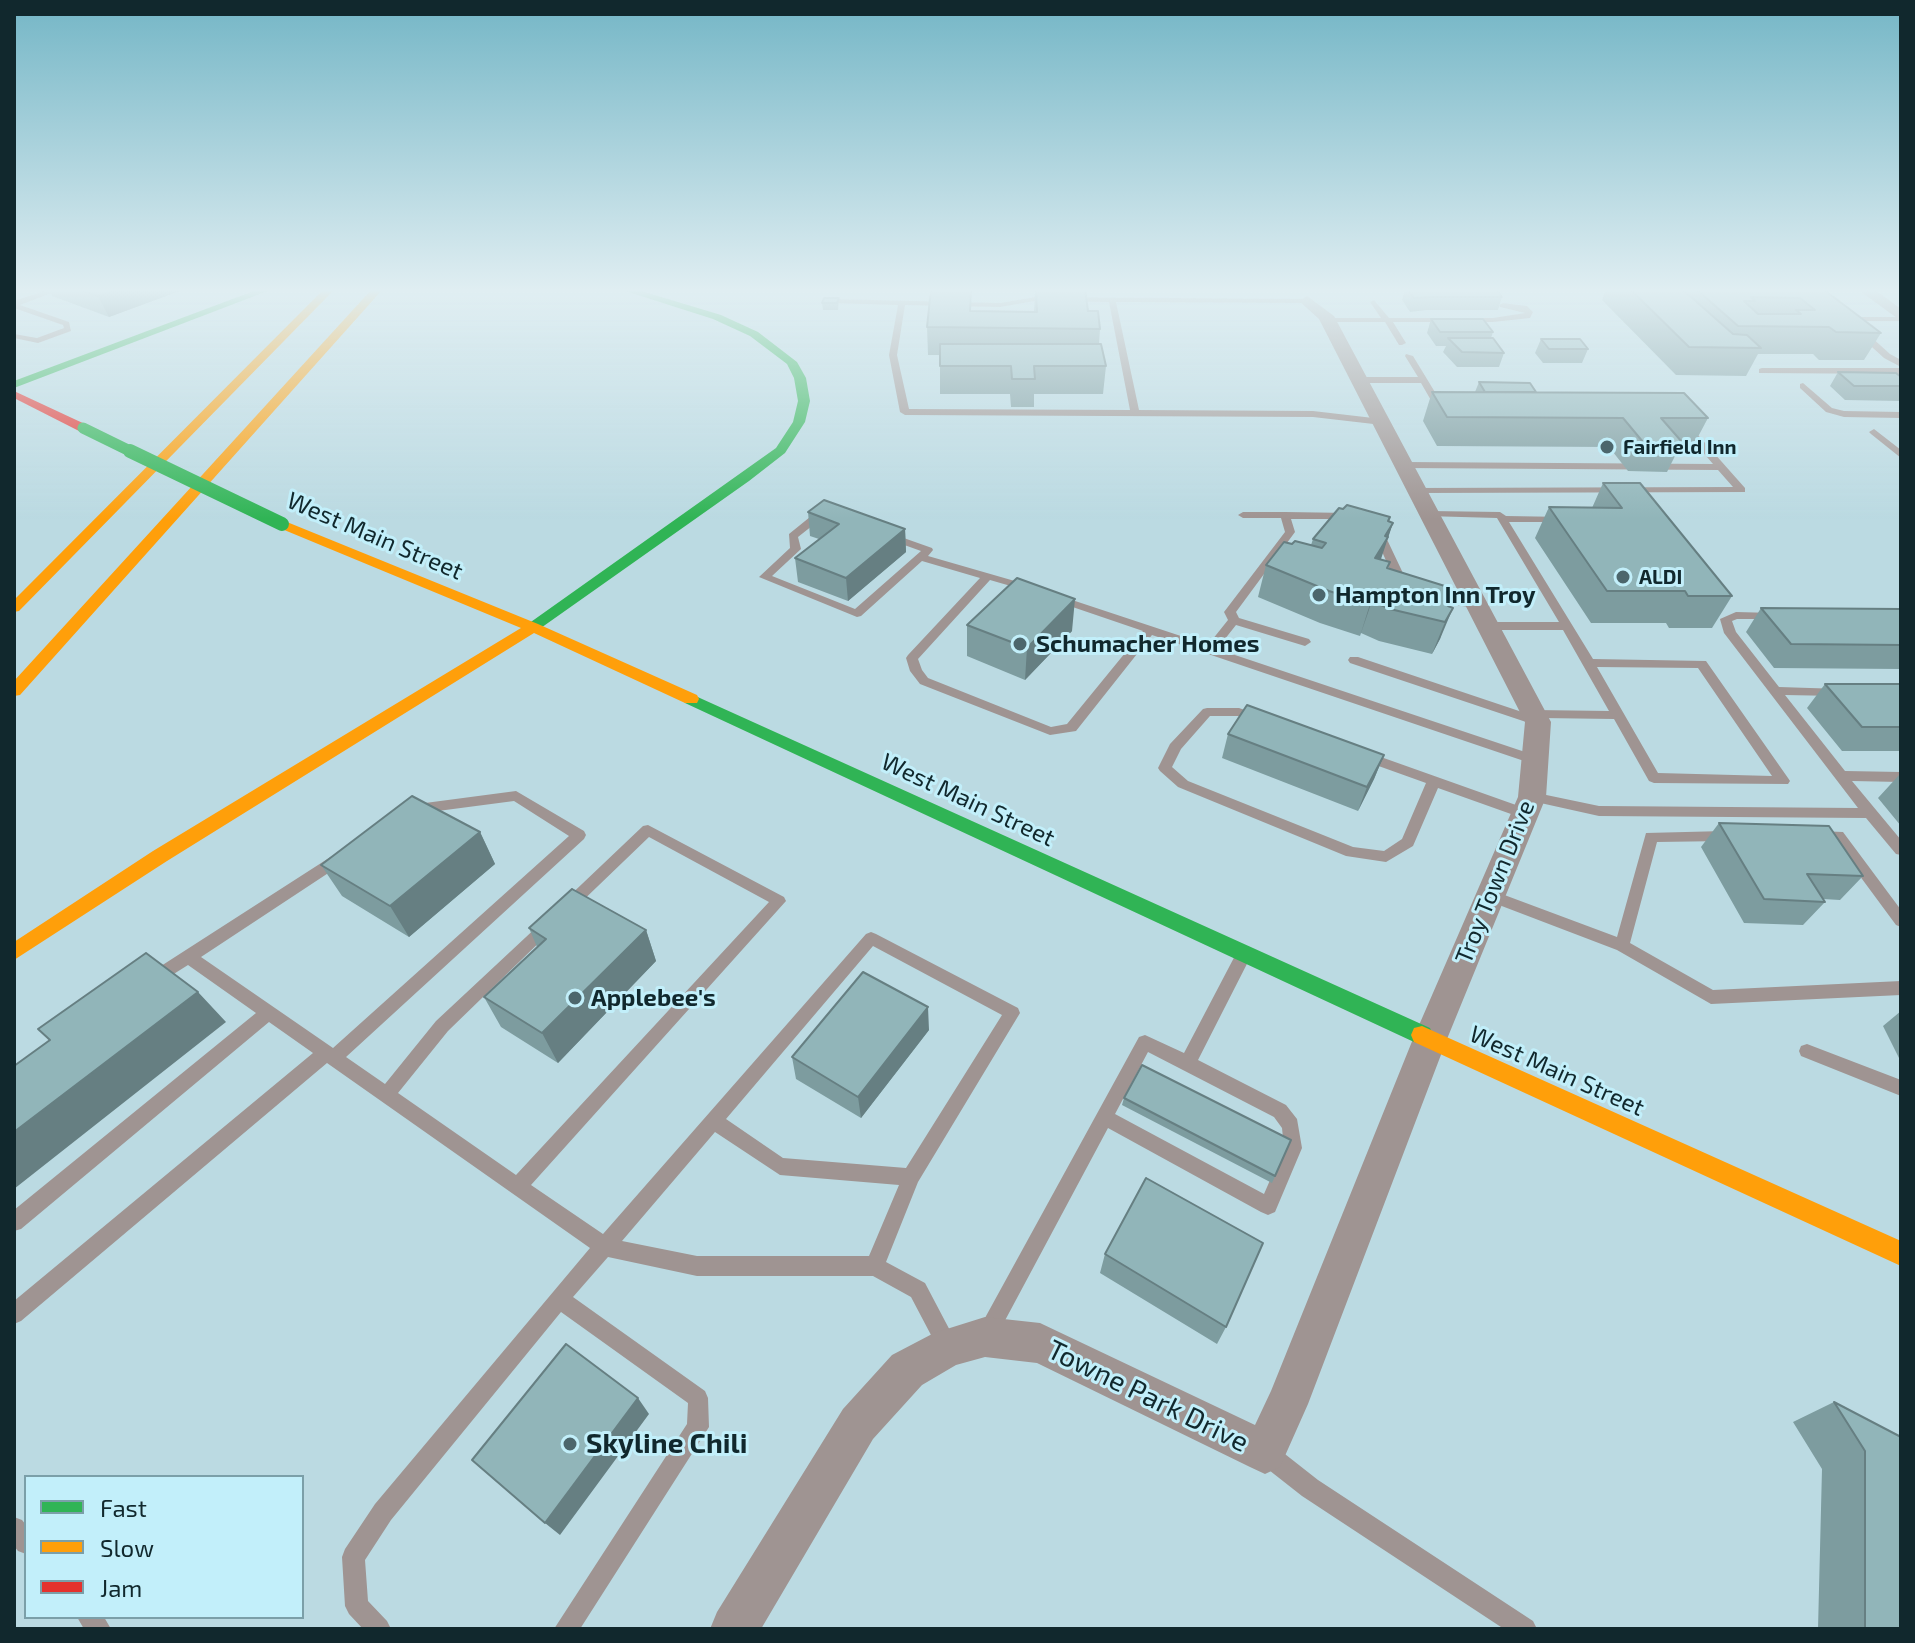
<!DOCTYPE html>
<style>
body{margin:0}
#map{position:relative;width:1915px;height:1643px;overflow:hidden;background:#bbdae2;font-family:"Exo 2",sans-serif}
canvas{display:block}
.frame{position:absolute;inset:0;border:16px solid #11282d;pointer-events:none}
.legend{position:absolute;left:24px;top:1475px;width:280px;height:144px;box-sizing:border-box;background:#c2effa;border:2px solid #7b9fa8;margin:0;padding:10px 14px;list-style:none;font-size:24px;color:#11282d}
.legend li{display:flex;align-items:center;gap:16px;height:40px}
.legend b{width:40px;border:2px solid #7b9fa8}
</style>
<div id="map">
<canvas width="1915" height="1643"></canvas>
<div class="frame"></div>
<ul class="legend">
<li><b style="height:10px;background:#30b455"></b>Fast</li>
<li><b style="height:10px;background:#ff9f0a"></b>Slow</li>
<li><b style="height:10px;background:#e5322d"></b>Jam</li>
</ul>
</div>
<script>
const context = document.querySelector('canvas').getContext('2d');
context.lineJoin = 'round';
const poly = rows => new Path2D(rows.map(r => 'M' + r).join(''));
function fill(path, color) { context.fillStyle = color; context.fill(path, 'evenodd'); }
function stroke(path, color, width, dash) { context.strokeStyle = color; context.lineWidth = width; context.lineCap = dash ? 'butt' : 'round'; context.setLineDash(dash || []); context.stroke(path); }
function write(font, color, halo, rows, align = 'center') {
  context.font = font + ' "Exo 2",sans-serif'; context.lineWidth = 6; context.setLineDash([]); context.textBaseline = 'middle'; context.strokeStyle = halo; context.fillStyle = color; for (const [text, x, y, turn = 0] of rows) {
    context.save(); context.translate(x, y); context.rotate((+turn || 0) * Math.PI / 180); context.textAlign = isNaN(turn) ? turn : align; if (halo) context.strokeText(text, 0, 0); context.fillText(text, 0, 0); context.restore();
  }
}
const lane = poly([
 [50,289,62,289,20,305,69,322,71,331,38,343,14,338,14,334,37,338,64,328,63,325,14,308,14,301,50,289],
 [1035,297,1310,299,1310,303,1307,303,1116,302,1139,410,1313,411,1382,419,1387,422,1382,425,1313,417,905,415,900,412,889,355,898,305,830,303,826,301,830,299,1000,303,1035,297],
 [1035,301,1109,302,1130,410,909,409,897,355,905,305,1000,307,1035,301],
 [1374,300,1389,318,1493,318,1525,313,1500,307,1499,305,1503,303,1527,306,1533,312,1530,318,1493,322,1393,322,1406,343,1402,345,1399,345,1385,322,1329,322,1325,320,1329,318,1381,318,1370,302,1374,300],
 [1860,317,1901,317,1901,321,1865,321,1859,326,1890,354,1901,360,1901,367,1884,358,1851,328,1851,324,1860,317],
 [1406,354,1413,356,1444,407,1442,409,1436,409,1421,383,1360,383,1356,380,1360,377,1418,377,1405,356,1406,354],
 [1762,368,1901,368,1901,374,1759,373,1759,369,1762,368],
 [1803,383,1832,408,1844,411,1901,412,1901,418,1844,417,1826,412,1800,388,1800,384,1803,383],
 [1687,425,1690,426,1745,488,1745,492,1417,493,1412,490,1413,488,1733,487,1718,470,1404,468,1399,465,1404,462,1713,464,1682,428,1687,425],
 [1874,429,1901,450,1901,458,1871,434,1869,432,1874,429],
 [1430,511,1500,512,1506,516,1566,517,1567,519,1562,522,1509,522,1593,659,1706,661,1788,778,1790,781,1788,784,1654,783,1649,781,1614,719,1541,718,1544,722,1538,726,1350,663,1348,660,1350,657,1358,657,1528,714,1534,710,1609,711,1563,630,1488,630,1482,626,1488,622,1559,622,1497,518,1426,516,1425,514,1430,511],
 [1597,667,1698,668,1772,776,1658,773,1597,667],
 [1285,512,1350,513,1355,516,1350,519,1291,519,1295,532,1236,612,1239,618,1309,639,1311,642,1305,646,1236,625,1217,649,1540,757,1542,760,1540,763,1530,763,1152,635,1076,731,1050,735,920,684,910,671,906,658,908,655,980,578,922,561,861,616,857,617,759,577,790,548,789,534,810,517,833,513,932,548,933,550,928,556,1032,586,1034,588,1028,591,990,580,918,659,922,670,928,678,1051,727,1067,724,1143,631,1055,601,1055,597,1063,597,1208,645,1228,620,1224,612,1285,532,1281,518,1243,518,1238,515,1243,512,1285,512],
 [832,519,921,551,855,609,772,576,801,549,798,537,817,522,832,519],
 [1378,528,1383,531,1410,588,1408,590,1404,591,1398,588,1373,531,1378,528],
 [1434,597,1478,602,1484,605,1478,608,1430,602,1428,600,1434,597],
 [1736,612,1774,613,1780,616,1774,619,1737,619,1732,621,1736,632,1779,687,1841,689,1843,692,1841,695,1837,696,1785,695,1845,771,1901,772,1901,782,1852,781,1901,840,1901,855,1896,854,1866,818,1599,816,1527,800,1525,797,1527,794,1532,792,1599,806,1858,808,1724,633,1720,619,1736,612],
 [1207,708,1239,708,1262,716,1263,719,1257,723,1238,716,1210,716,1181,749,1172,767,1188,781,1353,847,1384,851,1402,839,1426,783,1359,759,1357,756,1364,751,1530,810,1532,814,1525,819,1438,788,1413,846,1386,862,1346,856,1178,787,1160,771,1158,768,1170,744,1203,709,1207,708],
 [516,791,584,831,586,835,584,839,346,1057,385,1084,436,1021,541,923,546,921,551,923,554,927,551,931,448,1031,398,1093,516,1175,769,902,649,837,572,911,562,911,559,907,562,903,643,826,648,825,784,897,786,901,531,1185,603,1234,866,934,871,932,876,934,1018,1008,1020,1013,918,1182,886,1262,925,1283,955,1340,958,1347,955,1354,948,1357,941,1354,911,1297,873,1276,697,1276,608,1257,573,1297,705,1391,708,1398,709,1427,580,1629,554,1629,687,1424,688,1403,561,1312,391,1520,365,1560,368,1601,387,1621,391,1629,363,1629,349,1614,345,1606,342,1557,345,1549,375,1504,590,1248,327,1063,21,1321,14,1324,14,1301,313,1053,269,1022,21,1229,14,1231,14,1210,256,1013,188,965,153,987,147,985,145,980,147,975,332,856,342,856,344,860,342,864,201,957,333,1048,569,836,514,801,415,814,410,813,408,809,410,805,516,791],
 [873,946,1002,1015,906,1168,783,1158,726,1119,873,946],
 [715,1132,780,1175,899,1185,869,1256,697,1256,622,1241,715,1132],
 [1725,831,1732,836,1725,841,1657,842,1630,943,1713,990,1901,981,1901,995,1711,1004,1617,950,1486,900,1484,896,1486,892,1491,890,1617,937,1646,833,1725,831],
 [1818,831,1843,832,1901,910,1901,927,1896,925,1834,841,1813,840,1811,836,1818,831],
 [1244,948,1250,950,1252,954,1198,1060,1286,1105,1297,1119,1302,1148,1275,1212,1268,1215,1261,1212,1108,1128,994,1341,987,1344,980,1341,977,1334,980,1327,1139,1037,1145,1035,1184,1053,1238,950,1244,948],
 [1148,1052,1274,1117,1282,1128,1284,1148,1264,1194,1115,1114,1148,1052],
 [1807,1044,1901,1080,1901,1096,1801,1056,1799,1051,1801,1046,1807,1044],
 [1268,1444,1276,1447,1318,1480,1533,1621,1537,1629,1504,1629,1302,1496,1260,1463,1257,1455,1260,1447,1268,1444],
 [14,1517,22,1520,26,1525,26,1554,18,1551,14,1546,14,1517],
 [77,1617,104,1617,111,1629,84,1629,77,1617]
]);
const street = poly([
 [1857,289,1874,289,1901,309,1901,321,1857,289],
 [1307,296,1334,316,1551,722,1546,797,1447,1039,1308,1404,1280,1467,1265,1474,1250,1467,1037,1363,985,1357,956,1365,922,1385,873,1439,761,1629,710,1629,717,1612,843,1409,892,1355,934,1333,985,1317,1040,1323,1255,1425,1271,1391,1413,1039,1518,797,1525,722,1319,319,1299,301,1307,296]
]);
const fast = poly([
 [259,289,273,289,14,388,14,381,259,289],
 [619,289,635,289,721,315,758,332,797,362,806,378,810,401,805,422,785,453,749,481,538,630,528,630,528,624,776,448,793,422,798,401,794,378,787,364,750,336,713,319,619,289],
 [691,694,1430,1028,1433,1035,1430,1042,1422,1044,1414,1042,685,703,683,699,691,694]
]);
const slow = poly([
 [324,289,335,289,19,611,14,612,14,600,324,289],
 [372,289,383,289,20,695,14,696,14,681,372,289],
 [282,520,538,624,697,695,699,699,697,703,685,703,534,633,167,861,14,960,14,942,153,851,521,628,277,527,277,521,282,520],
 [1422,1026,1901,1241,1901,1266,1414,1042,1411,1035,1414,1028,1422,1026]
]);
const jam = poly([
 [14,391,87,425,89,428,79,431,14,398,14,391]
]);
const fastBridgeFar1 = poly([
 [83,428,134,453]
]);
const fastBridge = poly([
 [130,451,282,524]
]);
const wall = poly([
 [48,289,185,289,109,317,52,296],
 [1035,289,1085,289,1088,311,1100,329,1099,344,1106,366,1103,394,1034,394,1034,407,1011,407,1010,394,940,394,940,355,928,355,927,327,971,290,971,311,1034,311],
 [1405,289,1496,289,1502,297,1498,310,1427,310,1410,312,1402,300],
 [1606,289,1682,289,1686,292,1687,289,1823,289,1881,333,1864,360,1819,360,1813,354,1758,354,1746,376,1676,375,1602,300],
 [839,298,838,310,823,310,822,303],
 [1431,319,1493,332,1491,338,1504,353,1499,367,1457,367,1443,352,1446,346,1436,346,1427,333],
 [1541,339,1588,349,1582,363,1543,363,1535,353],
 [1838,372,1901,377,1901,401,1845,400,1830,386],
 [1479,382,1536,392,1708,418,1692,448,1679,448,1667,472,1628,471,1609,447,1437,446,1423,421,1432,392,1475,392],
 [1603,483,1732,596,1712,628,1669,628,1666,623,1591,623,1535,538,1549,507,1592,508],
 [808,512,905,529,906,552,848,601,798,582,795,558,819,539,810,536],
 [1390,517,1389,521,1393,523,1380,559,1388,568,1448,587,1446,591,1450,607,1440,639,1432,654,1379,641,1361,633,1360,636,1320,623,1258,597,1266,565,1292,544,1311,545,1313,539],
 [1761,608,1901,609,1901,669,1774,668,1746,632],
 [967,625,1072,631,1025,680,967,656],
 [1825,684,1901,684,1901,751,1842,751,1807,708],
 [1228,734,1384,755,1374,779,1358,811,1222,758],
 [1900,774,1901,774,1901,826,1878,798],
 [1719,823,1863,876,1840,900,1823,899,1825,902,1803,925,1744,923,1701,847],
 [480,832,495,864,409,937,342,896,321,865],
 [529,928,646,930,656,961,558,1063,501,1027,484,997,537,947],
 [1901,1011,1901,1062,1883,1026],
 [929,1030,861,1118,796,1079,792,1057],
 [1124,1098,1291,1140,1272,1183,1122,1105],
 [1105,1254,1226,1327,1217,1344,1100,1273],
 [1834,1402,1901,1437,1901,1629,1818,1629,1822,1469,1793,1422]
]);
const shadedWall = poly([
 [119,289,185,289,109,317,98,296],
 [1393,523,1378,568,1375,558],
 [905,529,906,552,848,601,846,578],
 [1075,599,1072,631,1025,680,1027,648],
 [1372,601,1361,633,1360,636,1370,604],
 [1453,608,1440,639,1432,654,1445,622],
 [1384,755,1374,779,1358,811,1367,787],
 [480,832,495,864,409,937,390,906],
 [646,930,656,961,558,1063,542,1033],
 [198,992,226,1022,14,1189,14,1132],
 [928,1007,929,1030,861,1118,858,1097],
 [638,1398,649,1414,560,1535,545,1523]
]);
const building = poly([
 [77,289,119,289,98,296,77,289],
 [931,289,971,290,970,311,1037,312,1036,289,1085,289,1088,311,1098,311,1100,329,927,327,931,289],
 [1407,289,1496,289,1502,297,1431,297,1414,298,1407,289],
 [1630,289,1682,289,1733,334,1747,335,1761,348,1689,347,1630,289],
 [1696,289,1823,289,1881,333,1836,332,1829,327,1738,326,1696,289],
 [1751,297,1800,298,1815,310,1796,310,1801,314,1758,314,1744,301,1755,301,1751,297],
 [824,298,839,298,837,303,822,303,824,298],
 [1431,319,1483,319,1493,332,1440,332,1431,319],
 [1448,338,1493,338,1504,353,1462,352,1448,338],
 [1541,339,1580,339,1588,349,1549,349,1541,339],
 [940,344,1101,344,1106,366,1034,366,1035,379,1012,379,1011,366,940,366,940,344],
 [1838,372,1896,373,1901,377,1901,386,1854,386,1838,372],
 [1479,382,1530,383,1536,392,1485,392,1479,382],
 [1432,392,1684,393,1708,418,1661,418,1682,442,1643,442,1623,418,1447,417,1432,392],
 [1603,483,1640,483,1732,596,1688,596,1685,591,1607,591,1549,507,1622,508,1603,483],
 [824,500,905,529,846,578,795,558,839,524,808,512,824,500],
 [1347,505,1390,517,1388,521,1393,523,1385,536,1388,537,1375,558,1390,562,1387,568,1448,587,1445,591,1455,594,1448,606,1453,608,1445,622,1390,609,1372,601,1370,604,1329,591,1266,565,1284,542,1292,544,1295,541,1322,548,1326,543,1313,539,1339,508,1343,509,1347,505],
 [1017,578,1075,599,1027,648,967,625,1017,578],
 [1761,608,1901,609,1901,645,1791,644,1761,608],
 [1825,684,1901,684,1901,727,1862,727,1825,684],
 [1247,705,1384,755,1367,787,1228,734,1247,705],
 [412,796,480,832,390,906,321,865,412,796],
 [1719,823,1829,826,1863,876,1807,874,1825,902,1764,899,1719,823],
 [572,889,646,930,542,1033,484,997,546,939,529,928,572,889],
 [146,953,198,992,14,1132,14,1066,50,1040,38,1029,146,953],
 [863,972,928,1007,858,1097,792,1057,863,972],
 [1142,1065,1291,1140,1275,1176,1124,1098,1142,1065],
 [1146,1178,1263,1243,1226,1327,1105,1254,1146,1178],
 [566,1344,638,1398,545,1523,472,1460,566,1344],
 [1834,1402,1901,1437,1901,1629,1865,1629,1865,1451,1834,1402]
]);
const markers = [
 [1607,447,8,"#4c666c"],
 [1623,577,8,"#4c666c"],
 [1319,595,8,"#4c666c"],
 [1020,644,8,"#4c666c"],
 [575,998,8,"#4c666c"],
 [570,1444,8,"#4c666c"]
];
const farPoinames = [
 ["Fairfield Inn",1623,447],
 ["ALDI",1639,577]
];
const streetNames = [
 ["West Main Street",375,536,23],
 ["West Main Street",968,800,25],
 ["Troy Town Drive",1495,882,-68],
 ["West Main Street",1557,1071,24]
];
const poiNames = [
 ["Hampton Inn Troy",1335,595],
 ["Schumacher Homes",1036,644],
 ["Applebee's",591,998]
];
const nearStreetnames = [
 ["Towne Park Drive",1148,1396,26]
];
const nearPoinames = [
 ["Skyline Chili",586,1444]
];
fill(lane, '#9f9492');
fill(street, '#9f9492');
fill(fast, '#30b455');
fill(slow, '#ff9f0a');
fill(jam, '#e5322d');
stroke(fastBridgeFar1, '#30b455', 11);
stroke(fastBridge, '#30b455', 14);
fill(wall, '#7d9c9f');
fill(shadedWall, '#667f82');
fill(building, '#91b5b9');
stroke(building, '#667f82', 2);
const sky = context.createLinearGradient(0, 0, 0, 519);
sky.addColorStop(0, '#74b6c6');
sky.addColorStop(0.56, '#e0eef2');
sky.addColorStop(1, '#e0eef200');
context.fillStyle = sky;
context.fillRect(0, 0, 1915, 519);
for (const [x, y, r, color] of markers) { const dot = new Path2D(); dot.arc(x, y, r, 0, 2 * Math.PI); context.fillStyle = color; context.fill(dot); stroke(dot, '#c2effa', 3); }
write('bold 20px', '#11282d', '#c2effa', farPoinames, 'left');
write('24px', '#11282d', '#c2effa', streetNames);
write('bold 24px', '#11282d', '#c2effa', poiNames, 'left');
write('28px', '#11282d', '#c2effa', nearStreetnames);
write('bold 28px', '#11282d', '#c2effa', nearPoinames, 'left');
</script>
